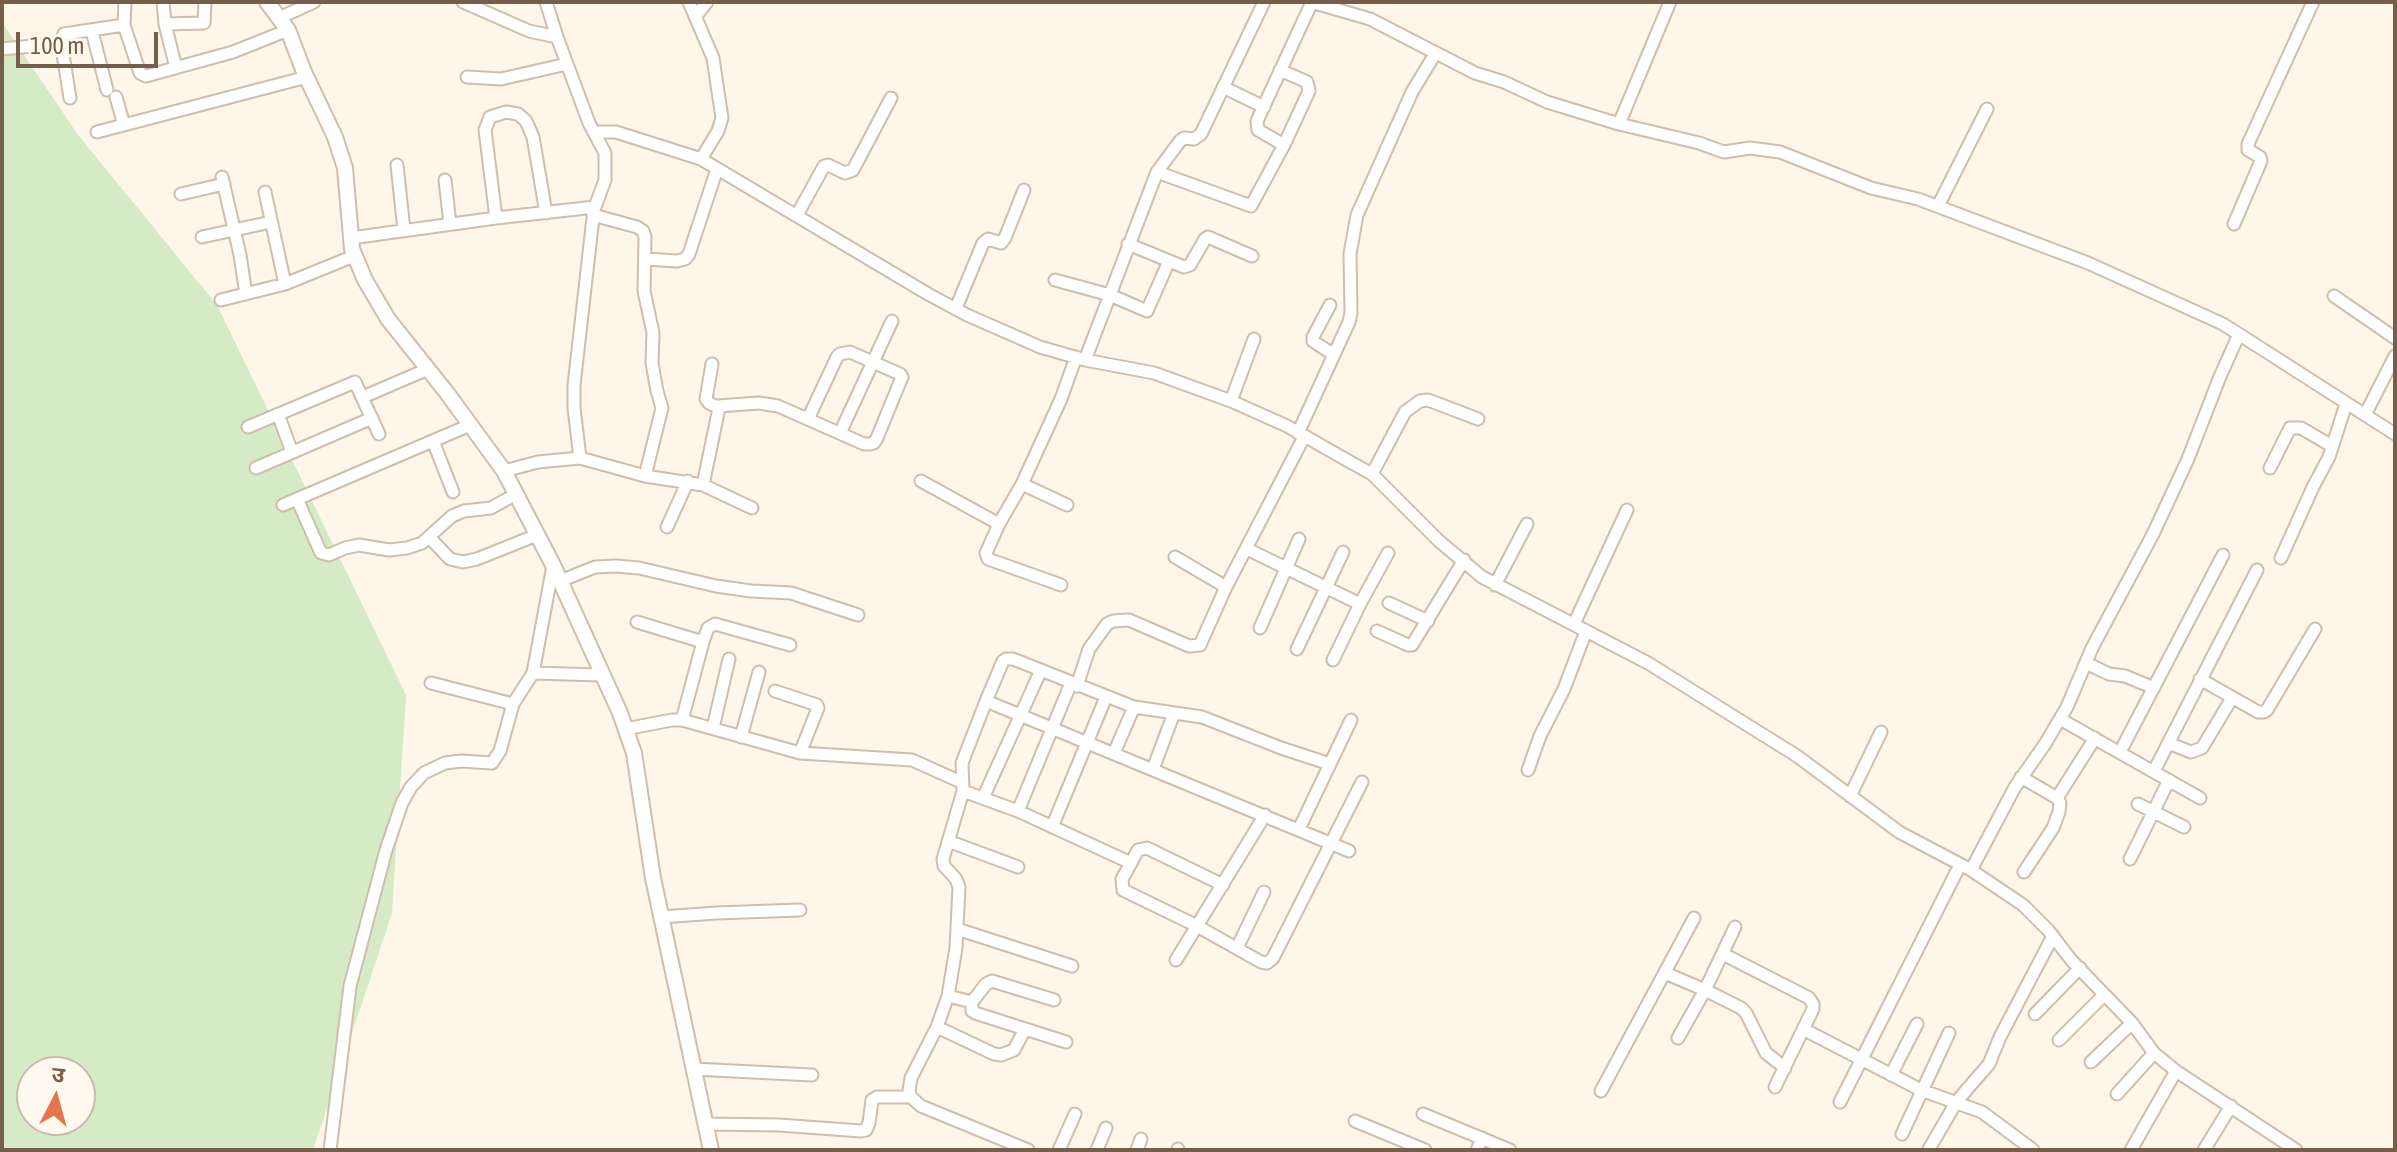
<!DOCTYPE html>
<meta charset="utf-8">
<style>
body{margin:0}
#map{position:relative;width:2397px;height:1152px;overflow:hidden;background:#fdf6e9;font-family:"Asap Condensed","Noto Sans Devanagari",sans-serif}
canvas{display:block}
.frame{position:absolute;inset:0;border:4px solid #785d4c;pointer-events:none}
.north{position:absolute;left:16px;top:1056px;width:80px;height:80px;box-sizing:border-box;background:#fff9ef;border:2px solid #c9bbae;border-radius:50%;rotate:6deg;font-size:22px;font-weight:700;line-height:32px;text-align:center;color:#785d4c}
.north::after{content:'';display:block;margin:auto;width:28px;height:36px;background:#e6754e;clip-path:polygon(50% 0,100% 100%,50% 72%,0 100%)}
.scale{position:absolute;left:16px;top:32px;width:142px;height:36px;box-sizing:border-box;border:4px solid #785d4c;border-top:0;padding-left:10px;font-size:24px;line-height:28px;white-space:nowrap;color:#785d4c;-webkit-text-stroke:6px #fff9ef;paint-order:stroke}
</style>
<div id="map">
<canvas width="2397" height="1152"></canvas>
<div class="frame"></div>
<div class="north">उ</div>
<div class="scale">100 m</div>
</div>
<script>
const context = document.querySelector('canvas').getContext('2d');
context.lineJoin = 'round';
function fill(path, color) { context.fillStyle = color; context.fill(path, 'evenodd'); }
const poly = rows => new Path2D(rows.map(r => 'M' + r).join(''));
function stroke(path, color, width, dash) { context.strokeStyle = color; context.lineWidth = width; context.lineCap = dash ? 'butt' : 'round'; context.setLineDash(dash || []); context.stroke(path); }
const green = poly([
 [2,22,78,135,217,305,406,695,392,913,313,1150,2,1150],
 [32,1072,80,1072,80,1120,32,1120]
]);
const minor = poly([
 [163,2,165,24,176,68],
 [463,2,529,31,557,37],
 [689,2,713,58,722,118,718,131,701,159],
 [1311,2,1370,19,1475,73,1504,82,1547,102,1619,124,1699,143,1724,152,1750,148,1780,152,1871,188,1918,199,2088,263,2223,324,2395,434],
 [695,17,707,2],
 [279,18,314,2],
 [165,24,204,23,205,2],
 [124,25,125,2],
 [92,31,107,90],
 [2,49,62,43],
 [467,77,501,79,567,64],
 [1223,87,1264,107],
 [116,97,124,125],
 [70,98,62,48,62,39,64,34,124,25,140,73,146,76,233,52,288,30],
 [1619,124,1670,2],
 [97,132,307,77],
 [595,132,616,132,701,159,928,294,967,315,1040,347,1085,360,1154,373,1231,401,1287,426,1352,463,1372,474,1439,541,1482,577,1648,663,1797,756,1899,832,1971,870,2023,905,2048,930,2072,961,2132,1023,2154,1053,2176,1071,2296,1150],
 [1284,145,1258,130,1257,121,1312,2],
 [397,165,404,230],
 [1157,172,1251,206,1284,145,1309,91,1307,82,1280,70],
 [222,177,240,255,246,294],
 [445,180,450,224],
 [265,192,285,284],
 [181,194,224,184],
 [1938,206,1987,109],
 [593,215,637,227,643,231,645,237,644,291,653,333,652,363,657,391,662,408,645,476],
 [797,215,824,166,828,165,845,173,853,170,891,98],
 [496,218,485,130,490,117,506,112,518,114,526,121,533,137,546,213],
 [2234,224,2261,161,2260,157,2248,150,2248,144,2313,2],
 [202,237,271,222],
 [351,238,496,218,595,207,605,180,605,153,589,123,557,37,546,2],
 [1128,244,1184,267,1190,265,1205,239,1208,237,1252,256],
 [645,259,677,261,685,259,689,254,717,169],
 [1055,280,1110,295,1147,311,1169,261],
 [2334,296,2395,338],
 [221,300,285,284,354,256],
 [1330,305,1313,337,1313,341,1334,355],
 [956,308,983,243,988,239,1001,243,1005,238,1024,190],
 [1085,360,1157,172,1180,141,1184,138,1194,139,1201,134,1264,2],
 [363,397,428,369],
 [1231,401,1254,339],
 [718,406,759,403,778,406,864,444,870,444,874,443,877,438,902,377,900,374,850,352,840,354,837,357,808,419],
 [278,414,292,452],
 [2365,415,2395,356],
 [248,427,355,382,379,434],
 [840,433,892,321],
 [1298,433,1349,322,1351,313,1350,254,1357,215,1412,92,1435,54],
 [433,441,453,492],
 [580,458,574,408,574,385,594,209],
 [256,468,372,418],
 [2270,468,2290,428,2301,428,2332,446],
 [504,471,538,462,580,458,645,476,703,485,752,508],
 [1372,474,1405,412,1420,401,1428,400,1478,419],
 [921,481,999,524],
 [1022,484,1067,505],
 [703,485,719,408,709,403,706,399,712,364],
 [297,499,321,553,329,555,345,548,359,545,389,550,407,548,422,543,452,516,464,511,491,508,516,494],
 [283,505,470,425],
 [667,527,688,481],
 [430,538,450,559,463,562,477,559,537,535],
 [1247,549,1360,604],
 [1175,557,1226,587],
 [2281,558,2313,487,2329,457,2346,404],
 [553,566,533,673,601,675],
 [560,581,595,567,616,566,639,568,716,586,751,591,791,593,858,615],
 [1061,585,988,559,986,553,999,524,1022,484,1061,399,1076,357],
 [1495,585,1527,524],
 [1389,603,1428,621],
 [637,622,703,642,682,720],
 [1574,624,1627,510],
 [1260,628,1299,539],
 [1377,631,1408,645,1412,645,1464,560],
 [703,642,708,628,715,624,790,645],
 [1297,649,1343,552],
 [1333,660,1360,604,1388,553],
 [2086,663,2109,674,2125,676,2154,688],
 [2200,679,2258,712,2264,712,2267,710,2315,629],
 [431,683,513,704,533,673],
 [1077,686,1089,649,1107,624,1113,621,1129,620,1189,646,1200,645,1226,587,1304,437],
 [775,691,817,705,818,708,800,753],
 [986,701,1003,661,1006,659,1013,659,1134,707,1202,717,1281,748,1330,764],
 [2060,719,2200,798],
 [713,728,729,659],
 [625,729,672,720,682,720,800,753,912,760,961,782],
 [741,737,759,672],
 [2168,743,2191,752,2202,748,2232,698],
 [2120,752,2223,555],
 [1114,753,1134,707],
 [1153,769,1174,713],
 [1528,770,1540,736,1564,689,1586,631],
 [2154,771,2257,570],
 [2021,777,2057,798,2060,803,2059,812,2053,828,2024,872],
 [963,791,1018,811,1131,863,1122,879,1123,890,1197,926,1261,962,1267,963,1273,958,1362,782],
 [1850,796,1881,732],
 [983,798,1041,670],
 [2057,798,2095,738],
 [2138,804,2184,827],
 [1018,811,1071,683],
 [1052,827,1106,697],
 [1299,829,1351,720],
 [948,841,1018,867],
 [2130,859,2169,780],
 [1131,863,1138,850,1147,848,1223,885],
 [1971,870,2015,787,2045,744,2067,707,2092,648,2153,534,2188,459,2219,379,2239,334],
 [661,917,716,913,800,910],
 [957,929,1072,966],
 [1237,948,1264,892],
 [1723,954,1809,998,1813,1004,1813,1009,1775,1087],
 [1176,960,1265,815],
 [1665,973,1705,990,1741,1008,1746,1013,1766,1053,1785,1068],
 [948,996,972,1002,986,984,992,981,1054,1000],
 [972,1002,972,1011,975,1013,1066,1042],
 [2035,1014,2080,968],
 [937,1027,994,1054,1001,1055,1014,1050,1024,1031],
 [1803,1029,1921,1090,1982,1112,2033,1150],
 [1678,1038,1705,990,1735,927],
 [2059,1040,2104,995],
 [2091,1062,2132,1023],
 [694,1069,812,1075],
 [1891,1075,1917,1024],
 [1601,1091,1694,918],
 [2117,1094,2154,1053],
 [1840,1102,1960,865],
 [1423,1114,1510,1150],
 [1355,1121,1425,1150],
 [705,1124,779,1125,861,1131,866,1130,869,1123,872,1100,877,1097,911,1097],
 [1902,1134,1949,1033],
 [1929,1149,1957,1101,1989,1064,2000,1037,2053,936],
 [330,1150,350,986,386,850,402,803,411,787,424,773,445,763,461,761,492,763,500,751,513,704],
 [1028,1150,921,1106,911,1097,909,1091,911,1078,937,1027,948,996,956,948,959,887,956,879,944,866,943,859,963,791,962,763,986,701,1349,851],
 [1059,1150,1075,1114],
 [1097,1150,1106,1128],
 [1137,1150,1141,1139],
 [1178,1150,1178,1149],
 [1477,1150,1482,1138],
 [2131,1150,2176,1071],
 [2204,1150,2231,1106]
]);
const tertiary = poly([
 [267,2,288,30,304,72,335,137,345,168,352,249,365,280,388,319,447,393,504,471,553,565,620,713,634,753,653,878,711,1150]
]);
fill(green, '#d4ebc6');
stroke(minor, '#cfbeae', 15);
stroke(tertiary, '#cfbeae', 18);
stroke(minor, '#fff', 11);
stroke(tertiary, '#fff', 14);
</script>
